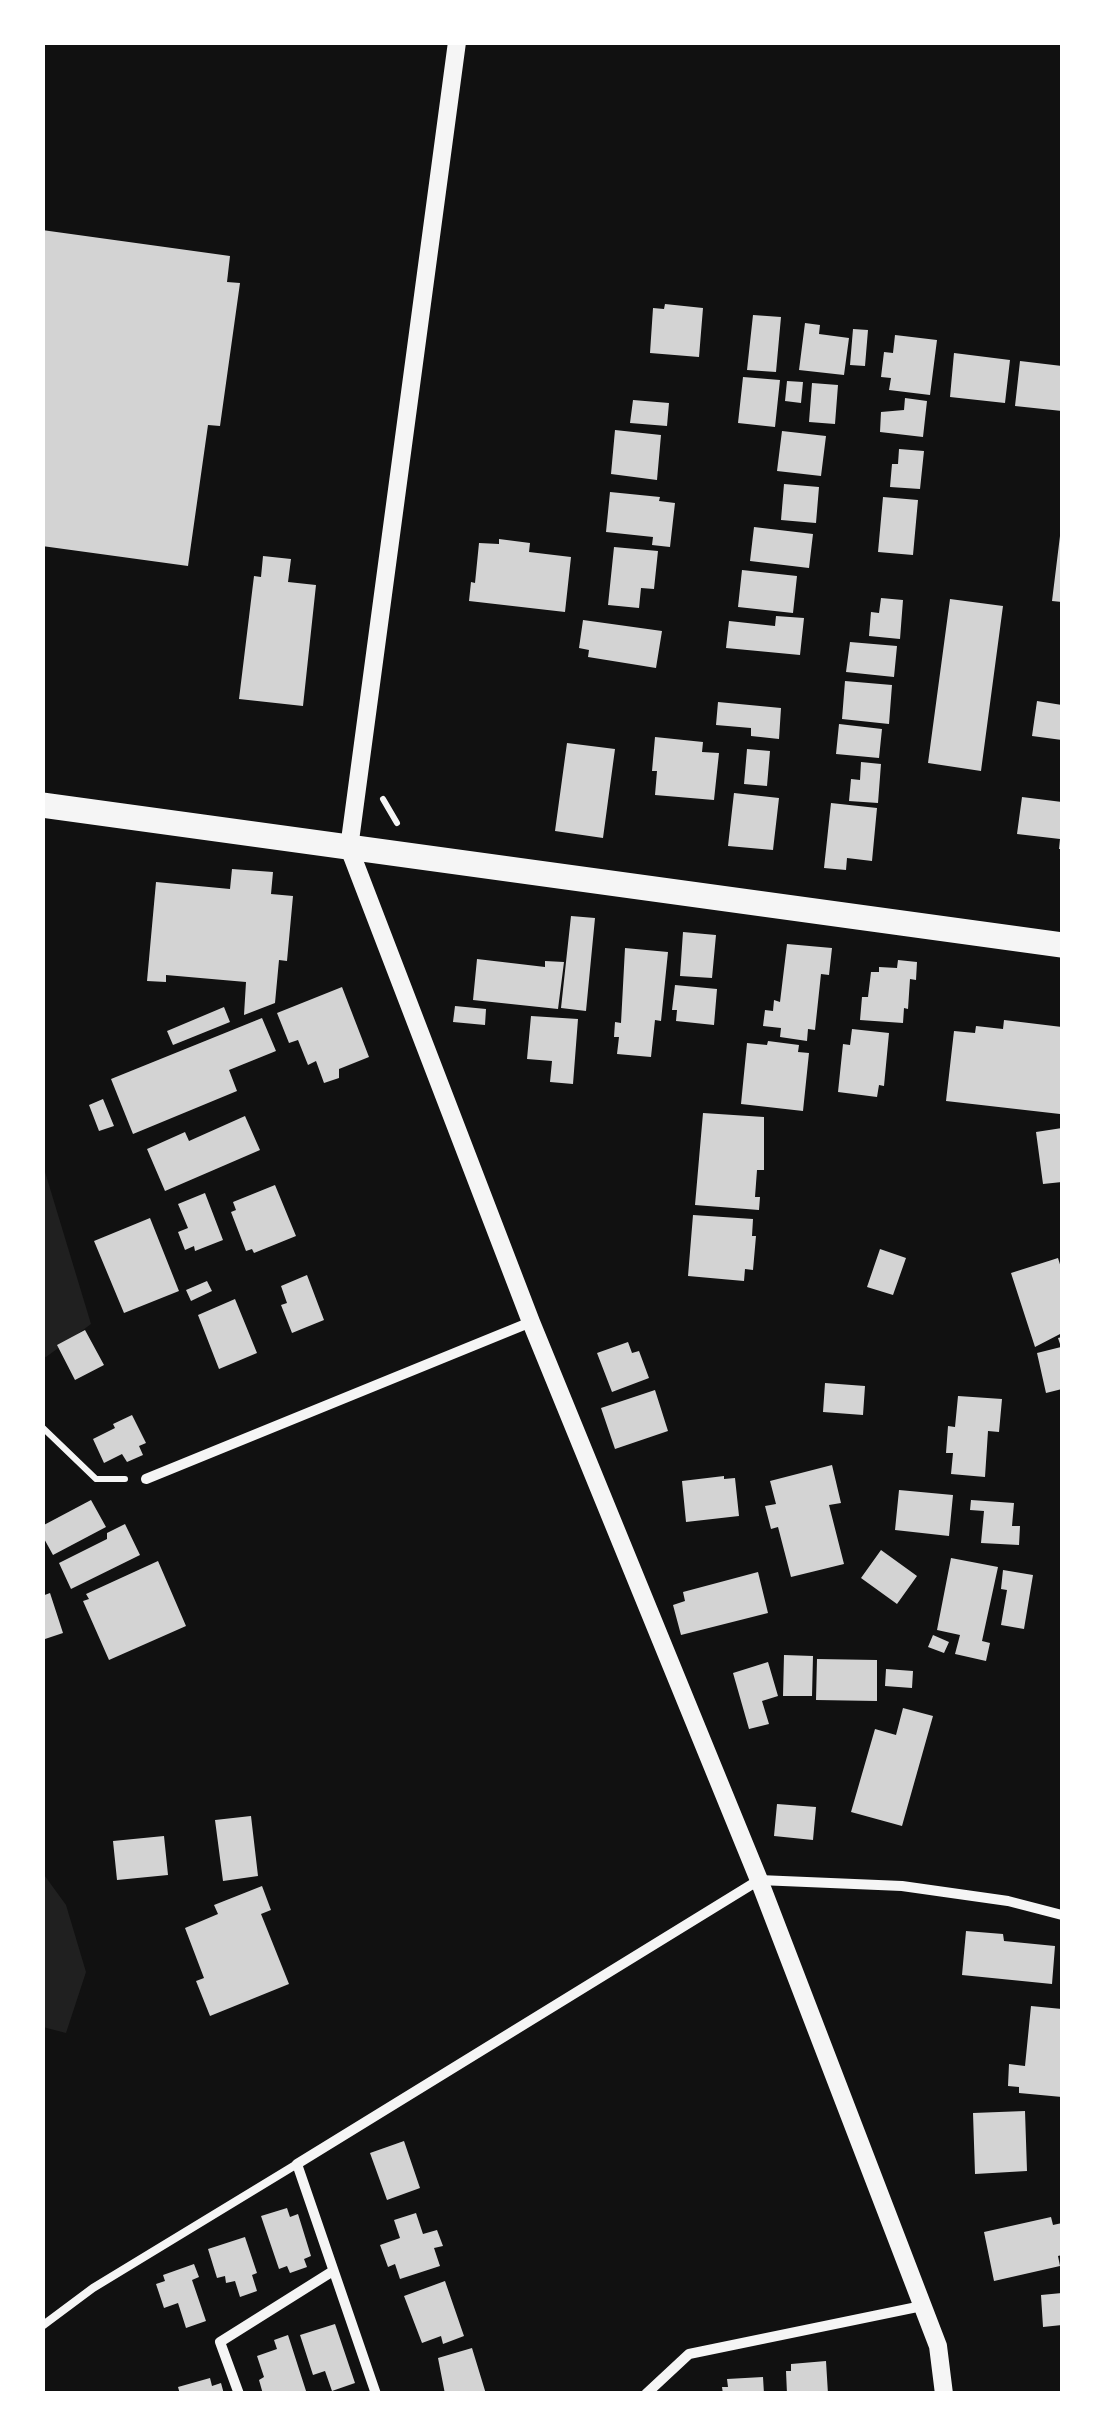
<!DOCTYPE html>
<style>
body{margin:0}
#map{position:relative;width:1105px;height:2436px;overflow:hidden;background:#111;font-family:Quicksand,sans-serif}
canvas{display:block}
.frame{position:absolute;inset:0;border:45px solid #fff;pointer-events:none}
</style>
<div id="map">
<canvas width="1105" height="2436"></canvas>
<div class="frame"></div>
</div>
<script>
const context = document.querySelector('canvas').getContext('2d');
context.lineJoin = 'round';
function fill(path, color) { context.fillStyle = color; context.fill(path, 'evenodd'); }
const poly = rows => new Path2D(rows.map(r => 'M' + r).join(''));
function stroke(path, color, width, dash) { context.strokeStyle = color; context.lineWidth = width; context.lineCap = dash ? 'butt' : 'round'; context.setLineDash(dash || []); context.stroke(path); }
const green = poly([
 [42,1162,91,1324,46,1357,42,1356],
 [42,1872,66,1905,86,1972,66,2033,43,2027]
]);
const building = poly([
 [42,230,230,256,227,282,240,283,220,426,208,425,188,566,42,546],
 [665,304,703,308,699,357,650,353,653,308,664,309],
 [753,315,781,317,776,372,747,370],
 [805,323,820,325,819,334,849,338,844,375,799,370],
 [853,329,868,330,865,366,850,365],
 [895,335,937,340,930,395,889,390,891,378,881,377,884,352,893,353],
 [954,353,1010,360,1005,403,950,397],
 [1020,361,1062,366,1062,411,1015,406],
 [743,377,780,380,775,427,738,423],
 [787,381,803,382,801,403,785,401],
 [812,383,838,385,835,424,809,422],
 [905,398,927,401,923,437,880,432,881,412,904,410],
 [633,400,669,403,667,426,630,423],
 [615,430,661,435,657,480,611,474],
 [782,431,826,436,821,476,777,471],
 [899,449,924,451,920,489,890,487,892,464,898,464],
 [784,484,819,487,816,523,781,520],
 [610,492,660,497,659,501,675,503,670,547,652,545,653,537,606,532],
 [883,497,918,500,913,555,878,552],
 [754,527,813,534,809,568,750,561],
 [1060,536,1062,536,1062,602,1052,601],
 [499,539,530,543,529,552,571,557,565,612,469,601,471,582,475,583,479,543,499,544],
 [614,547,658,551,654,589,641,588,639,608,608,605],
 [263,556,291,559,288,582,316,585,303,706,239,699,254,576,261,577],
 [742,570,797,576,793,613,738,607],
 [881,598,903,600,900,639,869,636,871,612,879,613],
 [950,599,1003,606,981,771,928,763],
 [776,616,804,618,800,655,726,648,729,621,775,626],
 [583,620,662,631,656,668,588,657,589,650,579,648],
 [850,642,897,646,894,677,846,672],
 [845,681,892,685,889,724,842,719],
 [1037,701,1062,705,1062,740,1032,736],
 [718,702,781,708,779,739,751,736,751,728,716,725],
 [839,724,882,729,879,758,836,754],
 [655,737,703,742,702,752,719,753,714,800,655,795,657,771,652,771],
 [567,743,615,749,603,838,555,831],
 [747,749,770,751,767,786,744,784],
 [861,762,881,764,878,803,849,801,851,779,860,780],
 [734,793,779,798,773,850,728,846],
 [1022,797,1062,802,1062,849,1059,849,1060,839,1017,834],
 [831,803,877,808,872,861,847,858,846,870,824,868],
 [232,869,273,872,271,894,293,896,287,961,279,960,275,1003,244,1015,246,982,166,975,166,982,147,981,156,882,230,889],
 [571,916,595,918,586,1011,561,1008],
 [683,932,716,935,712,978,680,976],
 [787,944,832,948,829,975,821,974,815,1030,808,1029,807,1041,780,1037,781,1028,763,1026,765,1010,773,1011,774,1000,780,1002],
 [625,948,668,952,661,1021,655,1020,651,1057,617,1054,619,1037,614,1037,615,1022,621,1023],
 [477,959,545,967,545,961,564,962,558,1009,473,1000],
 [898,960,917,962,916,980,910,979,908,1009,904,1008,903,1023,860,1020,862,997,868,997,871,972,879,972,879,967,897,968],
 [675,985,717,989,714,1025,676,1021,677,1010,672,1010],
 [342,987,369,1057,339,1069,339,1078,324,1083,316,1061,308,1065,298,1040,289,1043,277,1013],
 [455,1006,486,1009,485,1025,453,1022],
 [224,1007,230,1022,173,1045,167,1031],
 [531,1016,578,1019,573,1084,550,1082,552,1061,527,1059],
 [262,1018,276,1051,229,1070,237,1091,133,1134,111,1079],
 [1004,1020,1062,1027,1060,1114,946,1101,954,1031,975,1033,976,1026,1003,1029],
 [852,1029,889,1033,884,1086,879,1085,877,1097,838,1092,843,1044,850,1045],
 [768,1041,799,1045,798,1052,809,1053,803,1111,741,1104,747,1043,767,1045],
 [103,1099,114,1126,99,1131,89,1105],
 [703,1113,764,1117,764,1170,757,1170,755,1197,760,1197,759,1210,695,1205],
 [245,1116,260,1150,165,1191,147,1149,185,1132,189,1141],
 [1062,1128,1062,1182,1043,1184,1036,1132],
 [275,1185,296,1236,254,1253,252,1249,246,1251,231,1212,236,1210,233,1202],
 [205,1193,223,1240,195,1251,194,1246,185,1250,178,1232,188,1228,178,1204],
 [693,1215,753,1219,752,1236,756,1236,753,1270,745,1269,744,1281,688,1276],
 [150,1218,179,1291,124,1313,94,1241],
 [880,1249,906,1258,893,1295,867,1287],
 [1058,1258,1062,1271,1062,1333,1035,1347,1011,1273],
 [307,1275,324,1320,292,1333,281,1305,287,1303,281,1286],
 [207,1281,212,1291,191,1301,186,1290],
 [235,1299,257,1353,219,1369,198,1315],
 [85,1330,104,1365,75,1380,57,1345],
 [1062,1337,1062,1389,1046,1393,1037,1353,1061,1347,1058,1338],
 [628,1342,632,1353,639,1351,649,1378,612,1392,597,1353],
 [825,1383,865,1386,863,1415,823,1412],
 [655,1390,668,1431,615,1449,601,1408],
 [958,1396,1002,1399,999,1432,988,1431,985,1477,951,1474,953,1453,946,1453,948,1426,955,1427],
 [132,1415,146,1443,139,1446,143,1455,127,1462,122,1454,104,1463,93,1439,115,1428,113,1424],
 [832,1465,841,1503,829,1505,844,1564,791,1577,778,1527,771,1529,765,1506,776,1504,770,1481],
 [724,1476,724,1479,735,1478,739,1516,686,1522,682,1481],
 [899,1490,953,1495,949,1536,895,1530],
 [91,1500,106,1527,53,1555,42,1535,42,1526],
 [971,1500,1014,1503,1012,1526,1020,1526,1019,1545,981,1543,984,1511,970,1510],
 [125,1524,140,1555,71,1589,59,1563,107,1539,107,1533],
 [881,1550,917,1576,897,1604,861,1578],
 [951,1558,998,1567,982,1641,990,1643,986,1661,955,1654,960,1635,937,1630],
 [158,1561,186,1626,109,1660,83,1601,89,1599,86,1594],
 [1003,1570,1033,1575,1024,1629,1001,1625,1007,1590,1001,1589],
 [758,1572,768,1613,681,1635,673,1605,685,1601,683,1592],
 [50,1593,63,1633,42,1640,42,1596],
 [933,1635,949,1642,944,1653,928,1647],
 [784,1655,813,1656,812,1696,783,1696],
 [817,1659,877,1660,877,1701,816,1700],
 [768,1662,778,1696,762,1701,769,1724,749,1729,733,1673],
 [886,1669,913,1671,912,1688,885,1686],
 [903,1708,933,1716,902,1826,851,1812,875,1729,896,1735],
 [777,1804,816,1807,813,1840,774,1836],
 [251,1816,258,1876,223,1881,215,1820],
 [164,1836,168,1875,117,1880,113,1841],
 [262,1886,271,1910,261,1914,289,1984,210,2016,196,1981,204,1978,185,1928,218,1914,214,1905],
 [966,1931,1003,1934,1004,1941,1055,1946,1052,1984,962,1975],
 [1031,2006,1062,2009,1062,2097,1019,2093,1019,2087,1008,2086,1009,2064,1025,2066],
 [1025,2111,1027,2171,975,2174,973,2113],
 [404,2141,420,2188,387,2200,370,2153],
 [287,2208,290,2217,298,2214,311,2256,304,2259,307,2267,290,2273,287,2266,279,2269,261,2216],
 [416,2213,423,2234,437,2230,443,2246,434,2248,440,2266,400,2279,395,2264,388,2267,380,2245,400,2238,394,2220],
 [1051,2217,1053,2225,1062,2223,1062,2255,1058,2256,1060,2266,994,2281,984,2232],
 [245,2237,257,2273,252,2275,257,2291,240,2297,235,2281,226,2283,225,2276,217,2278,208,2249],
 [194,2264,199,2277,192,2280,206,2321,186,2328,178,2303,164,2308,156,2284,165,2281,163,2275],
 [445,2281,464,2336,443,2344,441,2336,422,2343,404,2296],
 [1062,2293,1062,2325,1043,2327,1041,2295],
 [335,2324,355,2383,332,2391,325,2371,313,2375,300,2335],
 [288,2335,307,2394,263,2394,259,2380,264,2377,257,2356,277,2349,274,2340],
 [472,2348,486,2394,445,2394,438,2358],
 [826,2361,828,2394,787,2394,786,2371,791,2371,791,2364],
 [763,2377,764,2394,723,2394,722,2387,728,2387,727,2379],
 [210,2378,212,2386,221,2383,224,2394,180,2394,178,2387]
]);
const path = poly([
 [383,799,397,823],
 [42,1427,96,1479,125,1479]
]);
const service = poly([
 [42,2326,93,2288,297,2164]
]);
const minor = poly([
 [146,1479,531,1322],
 [239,2394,220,2342,333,2271],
 [376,2394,297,2164,759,1880,902,1886,1008,1901,1062,1915],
 [646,2394,689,2354,922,2306]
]);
const tertiary = poly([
 [457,42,349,848,531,1322,759,1880,938,2346,944,2394]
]);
const primary = poly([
 [42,805,1062,945]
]);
fill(green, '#202020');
fill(building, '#d3d3d3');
stroke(path, '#f5f5f5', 6);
stroke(service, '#f5f5f5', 8);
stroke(minor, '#f5f5f5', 10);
stroke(tertiary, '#f5f5f5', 18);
stroke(primary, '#f5f5f5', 25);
</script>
